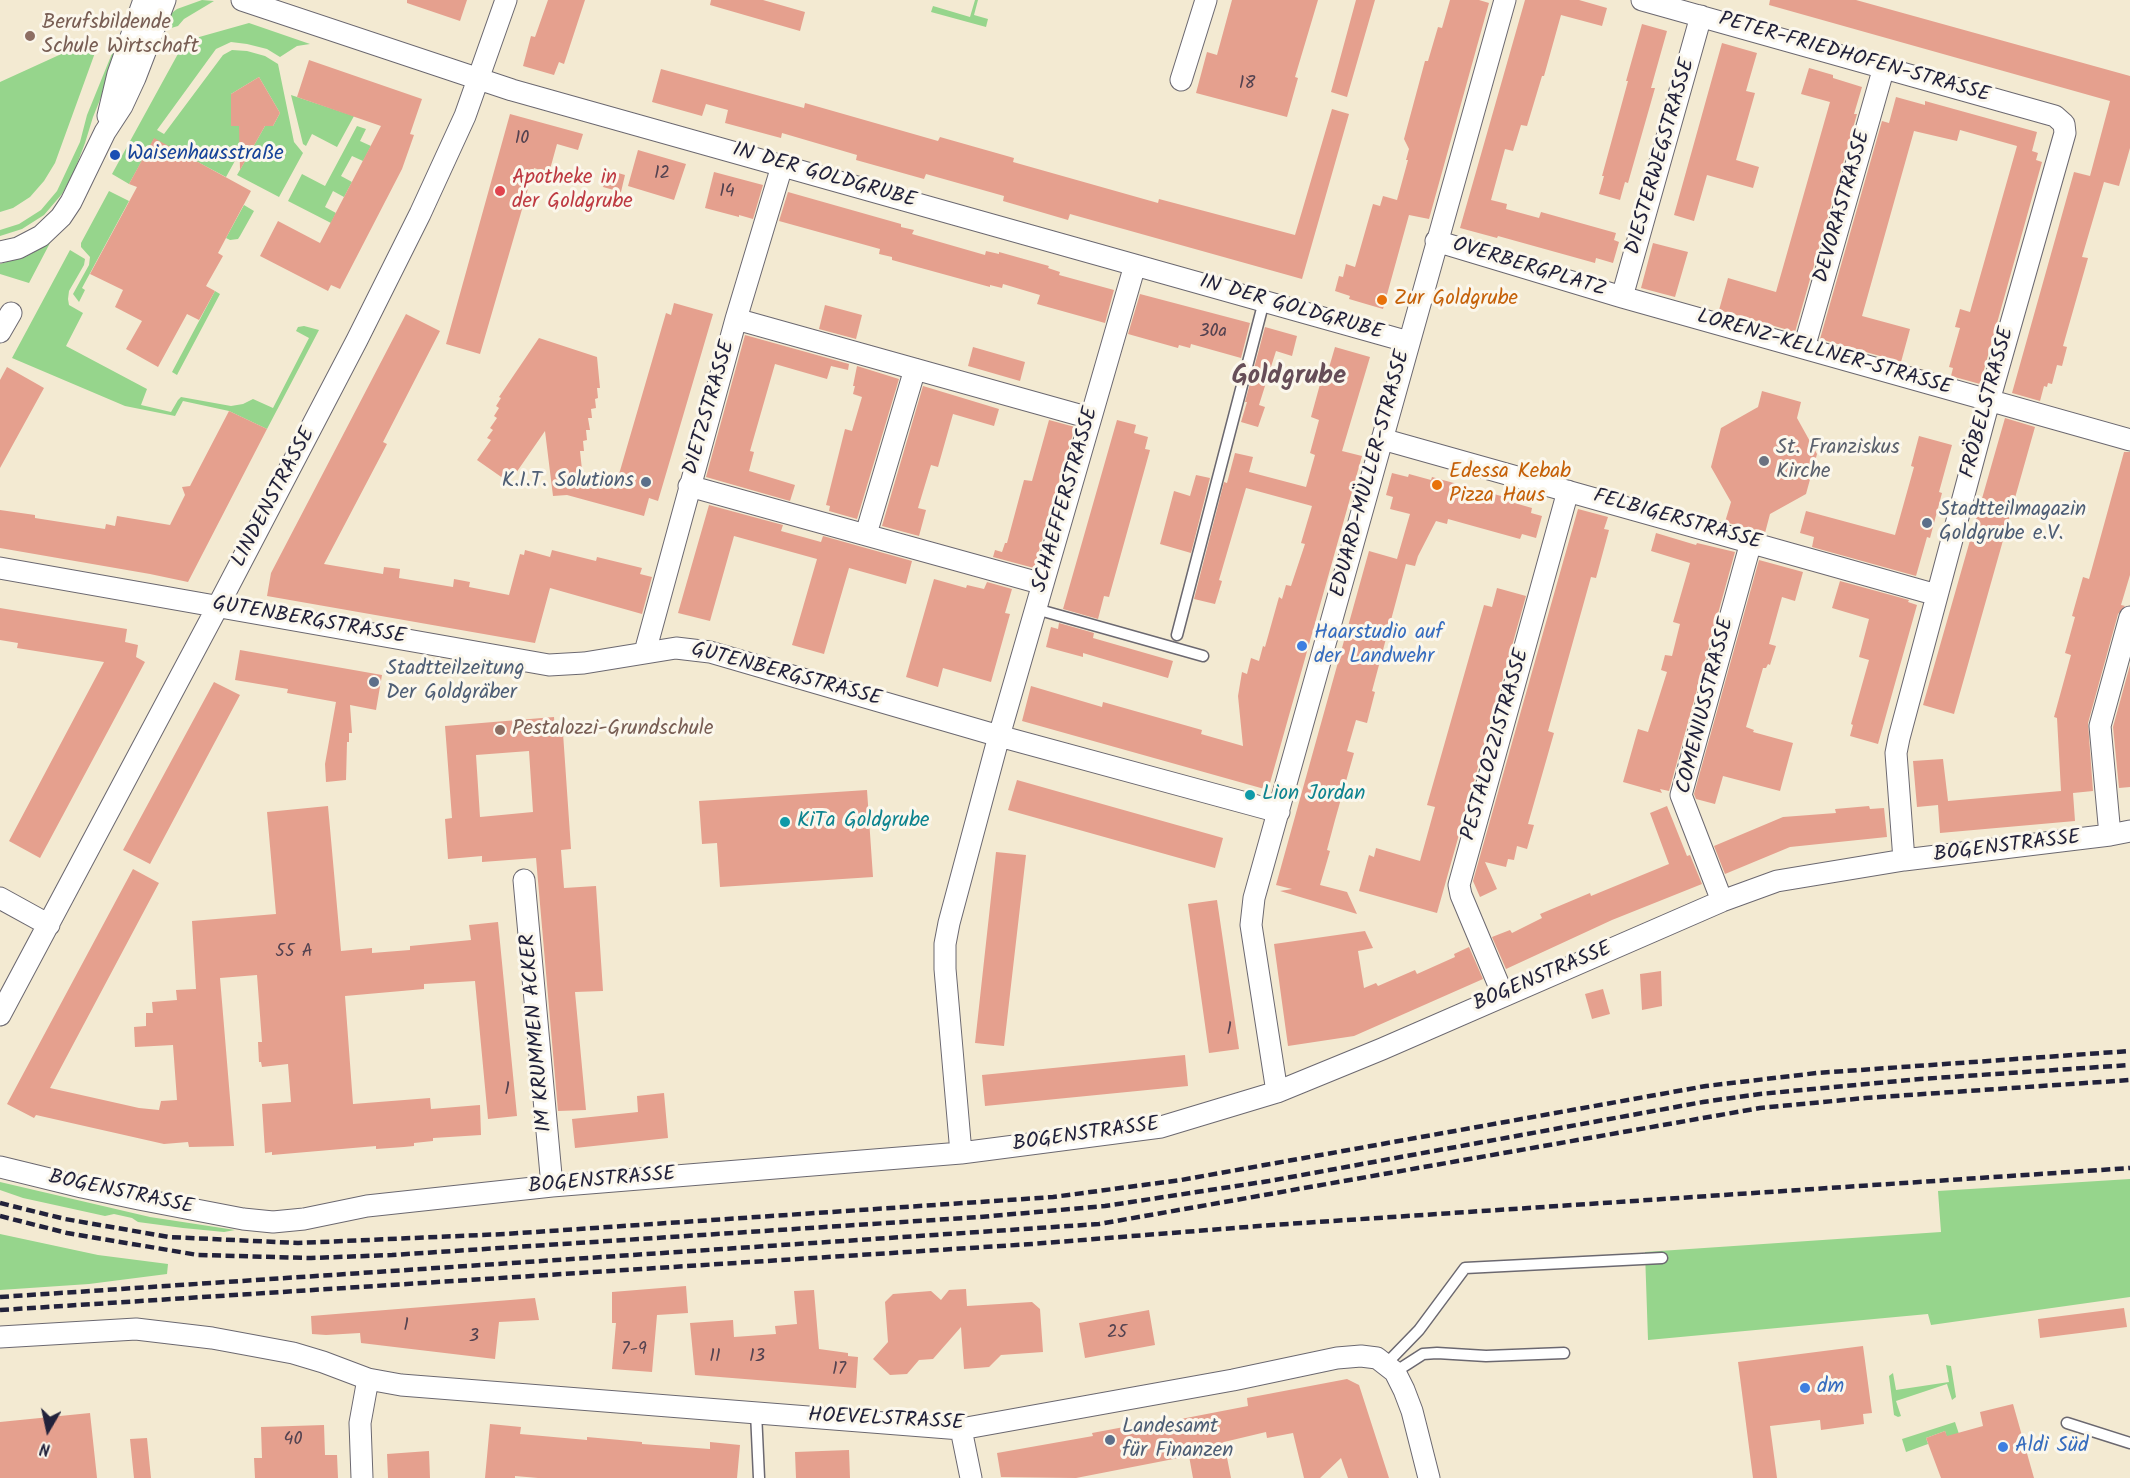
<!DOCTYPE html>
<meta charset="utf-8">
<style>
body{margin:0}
#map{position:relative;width:2130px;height:1478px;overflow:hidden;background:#f3ead2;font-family:Kalam,sans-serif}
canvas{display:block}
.north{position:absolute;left:18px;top:1400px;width:60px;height:60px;-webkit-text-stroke:4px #fbf7ec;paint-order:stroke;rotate:189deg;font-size:16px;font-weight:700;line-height:24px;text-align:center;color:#22223b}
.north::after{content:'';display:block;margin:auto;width:21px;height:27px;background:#22223b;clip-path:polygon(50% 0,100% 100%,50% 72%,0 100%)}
</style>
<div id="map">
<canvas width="2130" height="1478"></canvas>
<div class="north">N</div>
</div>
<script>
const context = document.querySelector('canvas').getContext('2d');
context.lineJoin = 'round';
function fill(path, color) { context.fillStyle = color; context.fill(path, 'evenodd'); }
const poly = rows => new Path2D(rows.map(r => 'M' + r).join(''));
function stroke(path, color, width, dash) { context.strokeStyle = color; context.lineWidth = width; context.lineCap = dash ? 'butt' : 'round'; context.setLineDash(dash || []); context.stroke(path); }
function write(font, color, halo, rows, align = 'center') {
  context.font = font + ' Kalam,sans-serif'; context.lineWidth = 6; context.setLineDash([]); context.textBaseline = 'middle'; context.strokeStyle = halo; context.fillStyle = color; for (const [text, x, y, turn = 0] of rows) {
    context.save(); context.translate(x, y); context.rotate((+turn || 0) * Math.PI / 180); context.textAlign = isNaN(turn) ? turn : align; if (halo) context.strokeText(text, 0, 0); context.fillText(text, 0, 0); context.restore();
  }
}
const green = poly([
 [202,0,214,1,184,19,178,26,161,31,169,15,177,9],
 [975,0,978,0,974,15,988,19,986,27,931,12,933,6,970,17],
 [249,23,310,44,297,46,280,57,267,49,247,44,231,42,216,49,157,130,164,134,223,55,232,50,247,51,265,56,278,64,294,142,303,153,279,197,237,175,265,126,273,126,280,113,259,77,231,94,231,125,239,126,246,141,226,177,154,139,129,184,112,174,185,41],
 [92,40,96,50,55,163,44,181,30,197,13,208,0,212,0,82],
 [113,51,119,53,93,117,85,143,74,172,62,194,44,215,22,229,0,236,0,230,19,224,41,210,57,191,80,142,87,115],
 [291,95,354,116,337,147,312,134,306,146,303,144],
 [357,126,366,129,360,141,371,146,363,161,352,156,341,176,352,182,344,197,333,191,325,207,336,213,331,223,288,201,302,174,325,186],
 [109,191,129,201,82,288,85,290,79,302,73,294,89,265,90,257,81,247,81,243],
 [244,205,254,211,240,236,238,239,230,240,226,238],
 [50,243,29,283,0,274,0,264,27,256],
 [70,250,85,259,84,265,69,291,68,299,69,305,83,313,66,346,147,389,141,405,171,412,178,400,181,397,231,406,243,404,253,399,273,408,309,338,296,331,298,327,304,326,319,330,267,429,229,411,183,401,175,416,125,406,12,358],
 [215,291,220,294,177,375,172,372],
 [2130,1179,2130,1297,1931,1325,1928,1314,1648,1340,1645,1252,1941,1232,1938,1191],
 [0,1182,150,1217,235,1230,224,1232,183,1228,138,1222,132,1218,114,1214,105,1216,23,1198,0,1190],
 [0,1234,98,1255,168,1264,167,1274,89,1284,0,1290],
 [1946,1365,1951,1366,1956,1397,1952,1400,1947,1384,1896,1401,1901,1416,1898,1417,1894,1415,1889,1376,1893,1373,1896,1390,1949,1382],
 [1955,1422,1959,1434,1947,1438,1945,1431,1926,1438,1928,1444,1906,1452,1902,1439]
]);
const building = poly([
 [407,0,467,0,460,21,407,3],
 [548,0,585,0,564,64,559,62,554,75,523,66,531,36,535,37],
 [711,0,763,0,805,12,800,31,710,5],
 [1232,0,1318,0,1295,77,1298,78,1287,117,1196,93,1207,52,1217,55],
 [1356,0,1375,0,1347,97,1331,92],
 [1450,0,1479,0,1489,3,1429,219,1409,215,1383,309,1349,299,1350,296,1335,291,1339,276,1343,277,1346,264,1355,267,1373,204,1380,206,1383,196,1397,200,1408,160,1406,160,1409,149,1404,139,1425,61,1428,61,1438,27,1442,28],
 [1525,0,1579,0,1607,8,1602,26,1561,15,1544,76,1542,76,1527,126,1521,125,1513,151,1505,149,1491,200,1507,204,1506,209,1539,218,1541,212,1616,233,1614,240,1619,242,1613,263,1596,258,1595,263,1498,236,1497,238,1460,228],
 [1770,0,1856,0,2130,76,2130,148,2119,186,2104,182,2082,257,2088,258,2063,346,2067,347,2062,366,2057,365,2052,384,2048,383,2047,387,2044,386,2040,401,2012,393,2074,172,2090,176,2110,101,1769,5],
 [1642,24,1667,31,1651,88,1655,88,1628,183,1625,182,1620,200,1599,194,1604,176,1602,176,1628,81,1626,81],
 [1722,43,1757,53,1746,91,1755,93,1736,160,1759,167,1753,188,1707,175,1694,221,1674,215],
 [309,60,422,99,410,134,414,135,402,169,340,289,331,285,328,291,260,256,278,221,320,243,381,126,297,97],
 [1809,68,1833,75,1833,78,1862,87,1854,114,1857,114,1795,332,1719,310,1728,278,1776,292,1830,102,1801,94],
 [661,69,804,108,805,103,938,141,940,137,1014,158,1013,162,1158,203,1159,199,1295,235,1332,109,1349,114,1302,279,1070,214,1068,220,1003,201,1004,196,926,174,924,179,856,160,857,155,782,133,781,138,725,123,728,110,706,104,702,116,652,102],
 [259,77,280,113,273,126,265,126,240,170,239,126,231,126,231,94],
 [1896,97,1925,105,1925,101,2037,132,2032,151,2038,153,2036,160,2042,162,1980,384,1951,376,1953,368,1949,367,1960,328,1955,327,1960,309,1970,312,2017,146,1960,130,1957,141,1914,131,1862,316,1910,329,1901,362,1820,339,1882,121,1889,123],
 [510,114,583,134,578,150,557,144,549,173,534,168,480,354,446,344],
 [154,138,251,191,218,253,223,256,206,286,215,291,199,320,187,314,158,367,126,349,142,321,115,307,123,290,90,274,137,187,129,184],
 [638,150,686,164,674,200,628,186],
 [608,170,625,175,621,192,603,187],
 [714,172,763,185,753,219,739,215,739,217,705,208],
 [788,192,901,224,901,227,914,230,912,234,985,255,986,251,999,254,999,252,1049,266,1048,268,1060,272,1059,275,1114,290,1105,323,1037,304,1040,295,1003,284,1002,288,990,285,990,287,892,260,892,257,879,254,880,249,779,221],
 [1653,243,1688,252,1675,297,1641,288],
 [1140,294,1250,323,1241,358,1191,344,1190,348,1179,345,1178,348,1128,334],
 [674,303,713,314,658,501,649,498,644,516,567,495,553,496,545,431,516,473,514,471,507,481,477,460,491,440,487,438,493,430,490,428,497,418,494,416,499,408,496,406,501,398,499,397,539,338,597,357,600,388,597,388,598,398,595,399,596,408,591,409,592,418,588,418,590,430,586,430,587,440,583,441,584,451,580,451,583,479,615,488,666,313,671,315],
 [825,305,862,315,856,339,819,329],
 [406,314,440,331,383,442,387,444,324,564,383,574,384,567,400,569,399,578,453,587,454,579,470,582,469,587,509,595,520,554,524,555,525,550,550,557,552,550,596,561,597,557,642,568,640,574,652,577,642,614,550,588,535,643,267,596,271,573],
 [1265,327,1297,336,1292,356,1276,351,1259,405,1265,407,1258,427,1241,422,1247,402,1245,402],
 [745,335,849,364,848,370,831,366,827,379,775,364,750,451,754,452,749,471,795,485,790,501,706,477],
 [973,347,1025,362,1020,381,968,366],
 [1335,347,1370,357,1342,451,1362,456,1268,790,1022,721,1031,686,1102,707,1103,702,1202,730,1201,734,1243,746,1238,696,1242,672,1247,674,1251,658,1259,661,1263,646,1265,647,1279,597,1282,599,1286,585,1291,586,1305,544,1301,543,1312,506,1246,488,1219,580,1222,581,1215,604,1194,599,1224,482,1227,483,1235,453,1253,457,1249,472,1306,487,1315,455,1310,453,1319,420,1311,417,1322,377,1326,378],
 [857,366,899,379,857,519,829,511,830,506,826,505,845,429,852,431,862,397,853,394,855,386,853,386],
 [7,367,44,388,0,468,0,380],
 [923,386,999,409,994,426,953,414,938,467,931,465,918,508,926,510,919,536,882,526],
 [1762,391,1801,402,1797,418,1817,454,1806,494,1770,514,1765,533,1725,522,1731,502,1711,467,1721,428,1758,407],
 [229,411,267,429,188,582,150,574,0,548,0,510,35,515,35,518,105,529,106,524,115,526,117,516,170,525,185,495,182,487,190,486],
 [2005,418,2035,427,1954,714,1923,705],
 [1049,420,1075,427,1034,568,993,557,995,550,1002,552,1005,543,1007,543,1024,480,1032,481],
 [1117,420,1136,425,1134,433,1148,437,1145,449,1150,450,1109,597,1104,596,1098,619,1063,609],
 [1919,436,1952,445,1939,492,1942,493,1930,538,1927,537,1916,576,1812,547,1814,537,1800,533,1806,511,1895,535,1914,467,1911,466],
 [2124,452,2130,452,2130,575,2121,605,2125,606,2118,614,2088,723,2093,791,2073,793,2075,821,1940,833,1938,805,1917,807,1913,761,1943,759,1948,801,2061,791,2057,718,2054,717,2071,655,2065,653,2075,617,2072,616,2083,577,2089,579],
 [1392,473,1408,477,1409,474,1431,480,1432,477,1512,499,1511,502,1532,508,1531,513,1542,516,1536,538,1522,534,1520,539,1448,519,1447,524,1436,521,1418,556,1415,566,1406,564,1372,691,1375,692,1367,723,1356,720,1347,751,1354,753,1335,820,1327,850,1330,851,1320,885,1347,892,1357,914,1280,891,1292,889,1276,885,1369,551,1397,559,1410,514,1390,509,1393,497,1386,495],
 [1196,475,1210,478,1191,553,1160,544,1174,491,1190,496],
 [709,505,783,525,781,531,821,542,823,536,912,561,906,584,849,568,824,654,792,645,817,559,734,536,710,621,678,613],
 [1578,509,1608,517,1604,529,1609,530,1596,578,1591,577,1548,731,1554,733,1528,824,1534,825,1527,849,1517,846,1514,860,1508,859,1506,867,1485,862,1497,889,1480,897,1473,881],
 [1656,533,1696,545,1697,543,1735,552,1669,791,1660,789,1662,793,1623,782,1638,729,1648,732,1667,672,1661,670,1665,655,1672,656,1680,624,1673,622,1690,563,1651,551],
 [1759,560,1803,572,1795,601,1782,597,1769,644,1776,646,1770,665,1768,664,1766,668,1763,668,1746,727,1754,730,1753,732,1793,743,1780,791,1723,776,1715,804,1696,799,1694,794],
 [934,579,966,588,967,585,984,589,987,582,1012,589,1005,613,1010,614,991,682,943,668,938,687,906,677],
 [1840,581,1909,600,1908,602,1917,605,1878,744,1850,736,1853,725,1851,724,1869,660,1859,657,1869,619,1832,608],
 [1497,588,1526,596,1437,913,1359,891,1369,855,1374,857,1376,848,1420,861,1435,807,1427,805,1441,756,1484,605,1492,607],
 [0,608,127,629,125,642,138,645,136,657,145,662,40,858,9,841,104,662,17,648,18,643,0,640],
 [1059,623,1094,633,1093,638,1173,661,1168,678,1083,653,1083,657,1046,647,1051,627,1058,629],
 [240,650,382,675,376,710,350,705,352,733,349,733,349,742,347,742,346,780,326,782,325,764,336,702,287,693,288,689,235,680],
 [2130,665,2130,787,2119,788,2113,727],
 [214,682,240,695,150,864,123,850],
 [554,717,555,733,563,733,571,849,561,850,564,888,596,886,603,991,575,992,586,1110,558,1111,536,858,482,862,482,856,448,859,445,819,452,818,445,726],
 [529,751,533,812,480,817,476,755],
 [1017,780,1223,838,1215,868,1008,810],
 [867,790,873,877,720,887,717,843,702,844,699,801],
 [328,806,341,951,372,948,372,953,410,950,410,946,471,940,469,925,498,922,517,1116,488,1119,475,981,424,984,424,989,345,996,353,1104,430,1098,431,1109,480,1105,481,1135,433,1138,433,1141,414,1143,414,1146,404,1147,376,1149,376,1146,272,1155,272,1152,265,1153,262,1104,291,1102,288,1064,262,1067,261,1062,259,1062,258,1042,262,1042,257,975,220,978,234,1146,189,1147,188,1142,164,1144,36,1115,34,1118,7,1104,133,869,159,883,50,1088,139,1108,159,1110,161,1101,177,1100,173,1045,135,1047,134,1027,146,1026,146,1013,153,1013,152,1002,177,1000,176,990,196,989,192,921,276,914,267,812],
 [1667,806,1687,856,1690,855,1702,884,1612,920,1506,969,1492,937,1510,930,1512,933,1542,918,1540,914,1590,893,1591,896,1669,864,1650,813],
 [1869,806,1870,809,1884,808,1887,837,1790,847,1725,874,1714,846,1783,817,1836,813,1835,809],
 [996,852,1026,855,1004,1046,975,1043],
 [1217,900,1239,1049,1209,1053,1188,904],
 [1365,931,1373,948,1358,951,1364,988,1376,983,1378,986,1415,970,1417,974,1455,957,1454,954,1469,947,1483,979,1354,1036,1288,1046,1274,944],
 [1661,971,1662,1006,1642,1010,1640,974],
 [1603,989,1610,1014,1592,1019,1585,994],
 [1185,1055,1188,1086,985,1106,982,1075],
 [664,1093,668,1138,575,1148,572,1119,638,1112,637,1096],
 [686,1286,688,1313,657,1315,652,1372,612,1369,616,1323,612,1323,612,1292],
 [966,1289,967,1306,1032,1302,1040,1309,1043,1352,1001,1355,989,1367,964,1369,961,1327,933,1359,919,1360,907,1374,890,1375,873,1359,888,1342,885,1302,893,1294,931,1291,941,1300,949,1290],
 [814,1290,819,1349,848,1353,848,1356,858,1357,856,1388,695,1375,690,1323,733,1320,734,1337,776,1334,775,1326,797,1324,794,1291],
 [535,1298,539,1320,499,1322,495,1359,361,1343,360,1333,326,1335,312,1334,311,1316],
 [2124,1308,2127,1327,2040,1338,2038,1319],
 [1149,1310,1155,1345,1085,1358,1079,1323],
 [1863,1346,1872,1413,1863,1414,1864,1424,1821,1430,1820,1420,1770,1426,1777,1478,1753,1478,1738,1362],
 [1347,1379,1359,1385,1389,1478,1348,1478,1341,1458,1320,1478,1304,1478,1293,1433,1267,1438,1266,1432,1224,1442,1231,1478,1193,1478,1189,1456,1076,1478,1001,1477,997,1453,1093,1436,1092,1433,1124,1427,1124,1430,1248,1406,1247,1398],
 [2013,1404,2034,1478,1941,1478,1926,1438,1945,1431,1947,1436,1983,1426,1980,1412],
 [90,1413,97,1478,0,1478,0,1422],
 [490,1424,521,1427,520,1434,587,1440,587,1437,642,1442,642,1444,710,1449,710,1442,740,1445,737,1478,538,1478,515,1476,515,1478,485,1478],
 [324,1425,325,1455,337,1455,338,1478,255,1478,254,1458,262,1458,261,1427],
 [147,1438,151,1478,134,1478,130,1439],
 [849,1450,850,1478,796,1478,795,1452],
 [429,1451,430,1478,388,1478,387,1454]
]);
const lane = poly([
 [1036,609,1203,656],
 [1177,635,1264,301],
 [1386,1364,1419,1330,1465,1268,1662,1258],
 [1395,1372,1423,1354,1437,1353,1486,1356,1564,1353],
 [756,1412,759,1478],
 [2067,1423,2130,1443]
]);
const street = poly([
 [242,0,512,90,1409,342],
 [1642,0,2055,116,2064,124,2065,133,1989,401,1899,738,1896,753,1904,860],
 [1181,80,1206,0],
 [108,116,118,74,144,0],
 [1436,241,1622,297,2130,440],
 [0,252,18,248,41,236,61,217,71,202,105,132,122,106,135,78,165,0],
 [1622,297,1701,16],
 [736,319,1090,418],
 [0,332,11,313],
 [1804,348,1884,67],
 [1382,439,1937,595],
 [689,486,1043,584],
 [866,534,915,369],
 [0,568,549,665,584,663,676,648,710,652,999,736,1279,812],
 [645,652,736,319,782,166],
 [2110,835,2100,726,2130,617],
 [524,880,552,1186],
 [0,898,49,925],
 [1722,901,1681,795,1751,542],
 [1503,995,1461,895,1459,885,1568,491],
 [0,1015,218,606,357,340,420,214,465,116,506,0],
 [1277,1092,1251,925,1254,898,1505,0],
 [961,1153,945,969,945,944,949,923,999,736,1135,265],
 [0,1167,82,1187,139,1199,243,1219,273,1222,304,1219,367,1206,552,1186,961,1153,1161,1127,1277,1092,1382,1049,1722,901,1777,881,1904,860,2110,835,2130,831],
 [0,1337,136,1329,212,1338,293,1353,323,1362,368,1379,401,1385,961,1429,1233,1380,1337,1358,1361,1356,1377,1358,1395,1372,1404,1390,1412,1411,1429,1478],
 [961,1429,971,1478],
 [362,1478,360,1423,368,1379]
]);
const rail = poly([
 [0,1203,65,1219,169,1237,298,1243,505,1234,1053,1197,1181,1180,1706,1086,1817,1073,2130,1051],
 [0,1216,67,1233,198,1255,311,1258,392,1255,980,1217,1105,1206,1269,1181,1703,1102,1760,1094,1920,1079,2130,1065],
 [0,1297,1099,1224,1760,1108,1865,1098,2130,1080],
 [0,1310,1032,1244,1272,1225,2130,1168]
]);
const markers = [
 [30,36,6,"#8d6e63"],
 [115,155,6,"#1a4fb4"],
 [500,191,6,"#e0444e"],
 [1382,300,6,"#e8710a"],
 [1764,461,6,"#6b7280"],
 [646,482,6,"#5c6f8a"],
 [1437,485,6,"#e8710a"],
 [1927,523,6,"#5c6f8a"],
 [1302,646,6,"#3f7fe0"],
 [374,682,6,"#5c6f8a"],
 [500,730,6,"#8d6e63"],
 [1250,795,6,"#0f9aa8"],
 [785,822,6,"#0f9aa8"],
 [1805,1388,6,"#3f7fe0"],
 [1110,1440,6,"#5c6f8a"],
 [2003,1447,6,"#3f7fe0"]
];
const numberNames = [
 ["18",1247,85],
 ["10",522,140],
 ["12",662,175],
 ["14",727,193],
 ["30a",1213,333],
 ["55 A",294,953],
 ["1",1229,1031],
 ["1",507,1091],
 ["1",406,1327],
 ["25",1117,1334],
 ["3",474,1338],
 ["7-9",634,1351],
 ["11",715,1358],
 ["13",757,1358],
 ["17",839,1371],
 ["40",293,1441]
];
const educationNames = [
 ["Berufsbildende",42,24],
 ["Schule Wirtschaft",42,48],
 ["Pestalozzi-Grundschule",512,730]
];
const streetNames = [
 ["PETER-FRIEDHOFEN-STRASSE",1854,59,16],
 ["DIESTERWEGSTRASSE",1662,157,-74],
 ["IN DER GOLDGRUBE",824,177,16],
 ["DEVORASTRASSE",1844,207,-74],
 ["OVERBERGPLATZ",1529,269,17],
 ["IN DER GOLDGRUBE",1291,309,16],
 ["LORENZ-KELLNER-STRASSE",1824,354,16],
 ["FRÖBELSTRASSE",1989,403,-75],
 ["DIETZSTRASSE",711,408,-74],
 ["EDUARD-MÜLLER-STRASSE",1372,474,-75],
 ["LINDENSTRASSE",275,498,-62],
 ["SCHAEFFERSTRASSE",1067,500,-74],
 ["FELBIGERSTRASSE",1677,521,16],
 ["GUTENBERGSTRASSE",309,622,10],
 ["GUTENBERGSTRASSE",786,676,15],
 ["COMENIUSSTRASSE",1707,706,-76],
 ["PESTALOZZISTRASSE",1497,745,-74],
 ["BOGENSTRASSE",2007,848,-7],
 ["BOGENSTRASSE",1543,978,-23],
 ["IM KRUMMEN ACKER",538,1033,-95],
 ["BOGENSTRASSE",1086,1136,-8],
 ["BOGENSTRASSE",602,1182,-5],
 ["BOGENSTRASSE",121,1194,12],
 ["HOEVELSTRASSE",886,1421,3]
];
const transitNames = [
 ["Waisenhausstraße",127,155]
];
const healthNames = [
 ["Apotheke in",512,179],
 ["der Goldgrube",512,203]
];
const foodNames = [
 ["Zur Goldgrube",1394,300],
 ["Edessa Kebab",1449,473],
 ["Pizza Haus",1449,497]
];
const worshipNames = [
 ["St. Franziskus",1776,449],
 ["Kirche",1776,473]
];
const serviceNames = [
 ["K.I.T. Solutions",634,482,"right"],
 ["Stadtteilmagazin",1939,511],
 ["Goldgrube e.V.",1939,535],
 ["Stadtteilzeitung",386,670],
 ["Der Goldgräber",386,694],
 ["Landesamt",1122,1428],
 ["für Finanzen",1122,1452]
];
const shopNames = [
 ["Haarstudio auf",1314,634],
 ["der Landwehr",1314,658],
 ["dm",1817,1388],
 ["Aldi Süd",2015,1447]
];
const cultureNames = [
 ["Lion Jordan",1262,795],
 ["KiTa Goldgrube",797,822]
];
const districtNames = [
 ["Goldgrube",1289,378]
];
fill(green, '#96d58c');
fill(building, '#e5a08e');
stroke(lane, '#6b6870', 13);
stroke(street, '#6b6870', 23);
stroke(lane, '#fff', 10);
stroke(street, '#fff', 21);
stroke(rail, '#22223b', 4.5, [9, 4.5]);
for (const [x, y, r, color] of markers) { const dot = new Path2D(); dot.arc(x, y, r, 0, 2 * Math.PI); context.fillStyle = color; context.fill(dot); stroke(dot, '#fbf7ec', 2); }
write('18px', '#534250', null, numberNames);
write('21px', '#785e54', '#fbf7ec', educationNames, 'left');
write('21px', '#22223b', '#fbf7ec', streetNames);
write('21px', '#164399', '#fbf7ec', transitNames, 'left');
write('21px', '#be3a42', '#fbf7ec', healthNames, 'left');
write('21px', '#c56008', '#fbf7ec', foodNames, 'left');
write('21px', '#5b616d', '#fbf7ec', worshipNames, 'left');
write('21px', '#4e5e75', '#fbf7ec', serviceNames, 'left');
write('21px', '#366cbe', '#fbf7ec', shopNames, 'left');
write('21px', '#0d838f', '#fbf7ec', cultureNames, 'left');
write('bold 27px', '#664e58', '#fbf7ec', districtNames);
</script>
